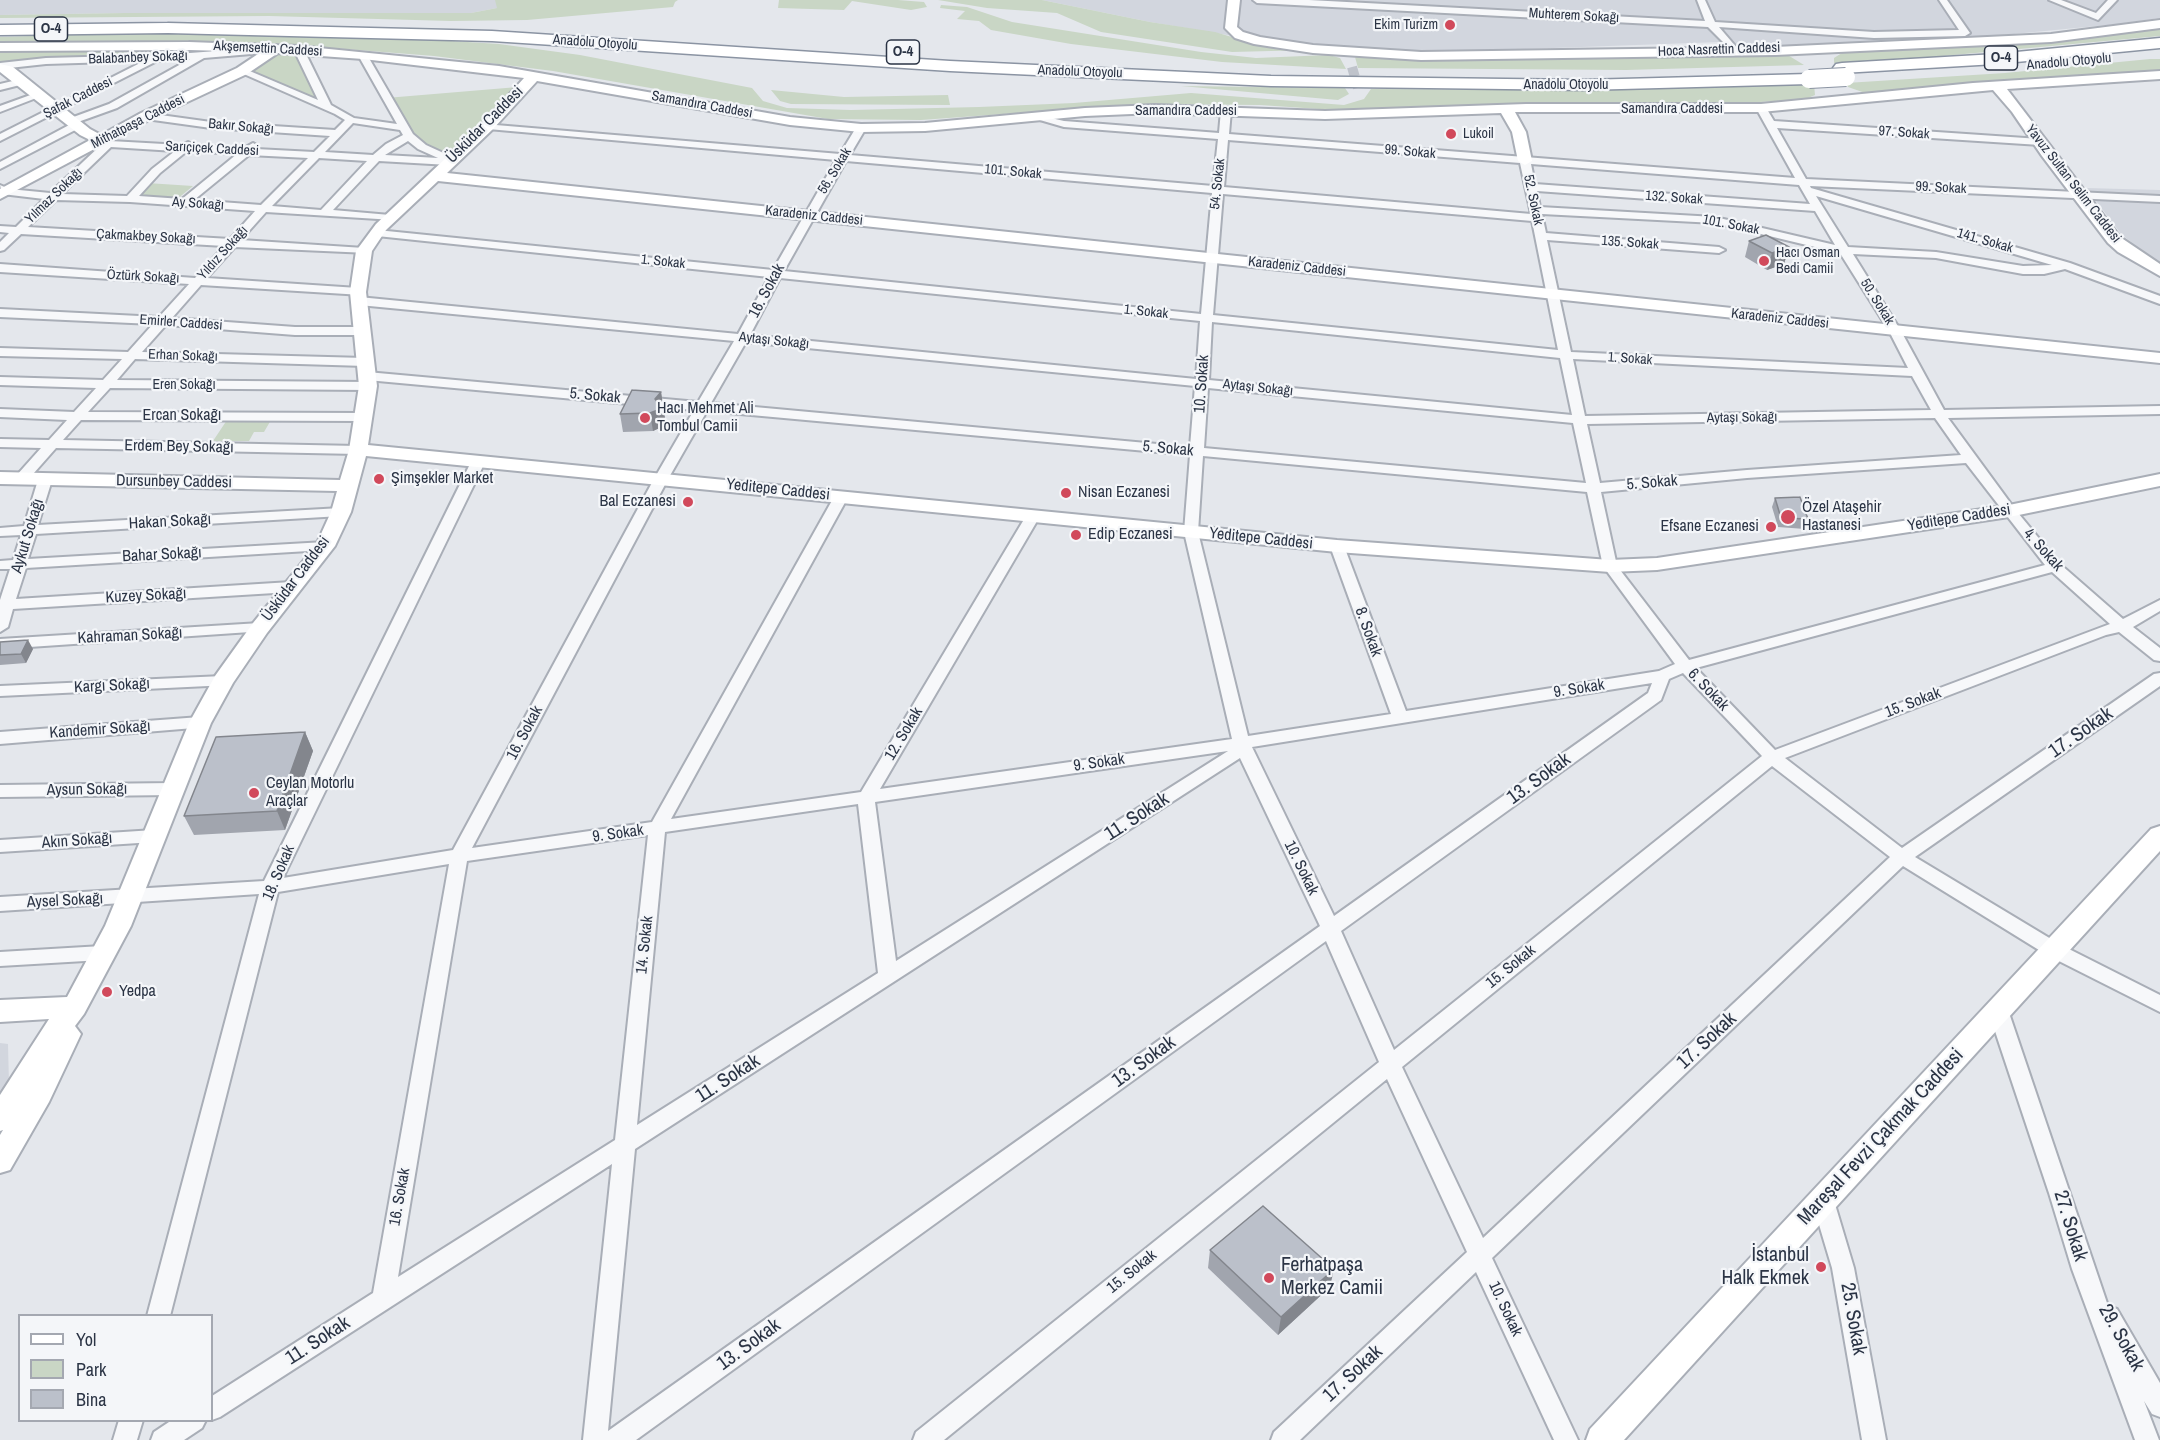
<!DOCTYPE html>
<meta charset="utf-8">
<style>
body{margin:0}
#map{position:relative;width:2160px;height:1440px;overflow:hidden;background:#e4e7ec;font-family:"Archivo Narrow",sans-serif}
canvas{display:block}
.legend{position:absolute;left:18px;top:1314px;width:195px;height:108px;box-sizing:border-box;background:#f4f6f9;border:2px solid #a4a8b1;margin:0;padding:8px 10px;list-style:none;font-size:18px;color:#2b3445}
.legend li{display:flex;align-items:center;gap:12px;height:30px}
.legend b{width:30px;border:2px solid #a4a8b1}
</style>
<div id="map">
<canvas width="2160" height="1440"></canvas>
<ul class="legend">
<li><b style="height:8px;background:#fff"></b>Yol</li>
<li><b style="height:16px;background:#c9d6c5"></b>Park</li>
<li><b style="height:16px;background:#bbc0ca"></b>Bina</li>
</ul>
</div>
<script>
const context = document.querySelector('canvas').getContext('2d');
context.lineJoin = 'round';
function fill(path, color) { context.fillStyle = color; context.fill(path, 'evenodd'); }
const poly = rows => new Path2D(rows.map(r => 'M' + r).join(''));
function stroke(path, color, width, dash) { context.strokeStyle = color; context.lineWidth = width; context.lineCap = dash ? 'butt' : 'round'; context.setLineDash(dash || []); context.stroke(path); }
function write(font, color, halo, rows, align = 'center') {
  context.font = font + ' "Archivo Narrow",sans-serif'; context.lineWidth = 4.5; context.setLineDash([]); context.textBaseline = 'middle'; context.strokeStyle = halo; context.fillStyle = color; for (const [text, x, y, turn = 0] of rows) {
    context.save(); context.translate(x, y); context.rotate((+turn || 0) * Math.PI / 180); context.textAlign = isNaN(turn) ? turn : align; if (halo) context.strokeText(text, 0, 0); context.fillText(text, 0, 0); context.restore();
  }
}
const built = poly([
 [0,0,504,0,497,8,471,13,124,13,0,15],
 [1042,0,2160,0,2160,18,2118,24,1982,37,1910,41,1801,45,1741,45,1720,42,1414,53,1269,42,1150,22],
 [2086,188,2160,190,2160,264,2122,235],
 [0,1043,8,1044,9,1085,0,1096]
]);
const green = poly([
 [495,0,678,0,675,2,673,7,527,20,451,21,269,16,0,18,0,15,124,13,471,13,497,8],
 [779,0,898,0,924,2,927,7,911,10,852,1,844,10,778,8],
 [938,0,1042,0,1150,22,1215,32,1252,43,1310,50,1232,52,1101,32,1057,13,987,8],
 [941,5,967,7,1012,22,1201,52,1256,58,1329,55,1340,58,1346,69,1222,62,1071,44,991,30,979,21,957,19,965,11,940,8],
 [2160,27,2160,36,1910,59,1834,63,1834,58,1845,51,2081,37],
 [121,33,404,38,499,44,580,55,752,88,763,101,787,108,851,110,979,107,1074,103,1191,93,1344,105,1364,99,1371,89,1612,90,1814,84,1815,95,1806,99,1714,105,1636,103,1489,105,1348,111,1260,105,1141,104,921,120,828,119,553,71,434,56,332,48,204,43,95,41,0,44,0,37],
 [66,49,235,51,0,63,0,50],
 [1343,52,1786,54,1804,65,1626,70,1358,68,1355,57],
 [271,53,296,55,319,99,250,71],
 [2150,59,2160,59,2160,70,1981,82,1871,95,1848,87,1846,83,2005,73],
 [1181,86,1345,88,1349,94,1338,100],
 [518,87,452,155,444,154,415,141,386,98],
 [771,90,844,97,948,95,950,105,791,104,780,101],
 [147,183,193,186,176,200,137,198],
 [227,420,271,420,264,432,254,432,249,441,213,441]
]);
const streetTunnel = poly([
 [1352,67,1358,88]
]);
const street = poly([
 [1253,0,1309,0,1705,21,1697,0,1705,0,1715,22,1874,32,1959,30,1939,0,1947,0,1970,33,1965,36,1874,38,1719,27,1737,48,1732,51,1708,27,1257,3,1253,0],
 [2049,0,2061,0,2096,13,2108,0,2117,0,2098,20,2049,0],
 [272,47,277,50,275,52,204,58,117,108,78,122,82,125,81,127,0,169,0,162,71,124,67,121,68,119,109,104,190,59,157,61,0,141,0,134,144,61,46,64,0,69,0,63,46,58,162,55,272,47],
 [299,47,304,50,331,105,354,118,397,124,358,55,366,53,413,134,426,145,450,156,454,162,449,165,379,161,333,210,390,215,396,218,394,220,266,212,241,240,364,248,368,249,368,253,235,247,207,278,358,288,362,289,362,295,201,285,172,318,295,327,362,327,368,331,362,335,295,335,166,325,142,352,365,358,371,362,365,366,135,359,117,380,368,382,374,386,368,390,110,388,88,412,363,413,370,417,363,421,81,420,63,440,358,446,365,450,358,454,56,448,26,482,16,482,14,479,16,476,41,448,0,447,0,439,49,440,67,420,0,417,0,409,74,412,96,388,0,385,0,377,103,380,122,359,0,356,0,348,128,352,153,324,0,317,0,309,159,317,189,284,0,272,0,264,195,278,224,246,21,234,4,250,0,251,0,242,9,233,0,232,0,226,16,227,44,199,2,194,0,185,9,189,50,193,101,145,95,140,100,137,110,141,182,145,188,142,193,145,244,148,253,143,258,146,256,149,314,152,330,136,211,128,146,119,141,116,146,113,211,122,335,130,345,120,335,114,237,71,245,69,318,100,294,50,299,47],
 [353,123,400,130,403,135,386,144,373,155,325,152,353,123],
 [408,141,418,149,438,158,385,155,408,141],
 [111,147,175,151,152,169,127,196,62,194,111,147],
 [187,151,237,154,182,199,139,196,160,173,187,151],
 [249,155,308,158,261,205,194,200,249,155],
 [319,158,367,161,321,210,272,206,319,158],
 [56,200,130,202,255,211,230,239,28,227,56,200],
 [21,79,24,80,24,84,0,90,0,84,21,79],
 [36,93,44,95,0,112,0,106,36,93],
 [1761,105,1765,106,1774,121,2040,139,2045,142,2040,145,1777,128,1806,179,2160,196,2160,202,1810,186,1811,188,2070,263,2160,296,2160,304,2065,269,2044,274,2023,274,1936,258,1853,254,1901,331,1944,410,2160,406,2160,414,1948,418,2014,508,2060,564,2123,619,2160,600,2160,611,2133,627,2160,648,2160,661,2154,660,2119,632,2106,635,1785,758,1902,848,2154,674,2160,673,2160,686,1915,857,2061,945,2160,995,2160,1012,2047,955,1903,866,1492,1258,1578,1440,1554,1440,1476,1272,1300,1440,1271,1440,1274,1432,1467,1252,1387,1079,944,1440,913,1440,916,1432,1379,1062,1326,941,636,1440,583,1440,612,1164,220,1417,212,1420,212,1396,373,1293,449,864,278,892,170,1316,147,1316,259,894,0,911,0,897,264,881,472,460,479,456,486,460,283,878,453,850,654,479,694,410,367,380,361,376,367,372,698,402,734,341,359,305,353,301,359,297,738,334,769,277,377,236,371,233,377,230,773,270,836,160,488,129,483,126,484,124,840,154,857,126,861,125,866,128,850,155,1213,186,1218,139,1064,127,1033,118,1038,115,1064,121,1219,133,1221,110,1226,107,1231,110,1229,134,1795,178,1756,108,1761,105],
 [1228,140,1520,163,1531,214,1224,187,1228,140],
 [846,161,1212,193,1201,314,784,271,846,161],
 [1531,164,1799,185,1810,204,1535,184,1531,164],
 [1537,191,1815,211,1835,245,1715,217,1540,207,1537,191],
 [1223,194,1532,221,1558,350,1213,315,1223,194],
 [1816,196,2052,265,2023,266,1936,252,1848,247,1816,196],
 [1542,214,1715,223,1840,253,1889,331,1908,368,1571,352,1547,240,1719,253,1725,250,1719,247,1546,233,1542,214],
 [780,278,1200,321,1196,379,750,335,780,278],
 [1212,322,1560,358,1572,415,1209,380,1212,322],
 [746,342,1195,386,1190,447,711,403,746,342],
 [1573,359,1912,376,1931,410,1585,416,1573,359],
 [1208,388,1573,423,1586,483,1204,448,1208,388],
 [707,411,1190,455,1184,532,1232,739,880,789,1040,516,1033,512,1026,516,861,792,671,819,848,497,841,493,834,497,652,822,472,848,668,479,707,411],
 [1935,418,1961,455,1747,470,1600,483,1587,424,1935,418],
 [1203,456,1587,492,1603,566,1675,664,1659,671,1406,711,1344,546,1337,542,1330,546,1391,714,1248,736,1198,532,1203,456],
 [1966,463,2045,565,1689,660,1617,566,1601,492,1747,478,1966,463],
 [2052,572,2110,624,1775,750,1696,668,2052,572],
 [1683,673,1762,756,1394,1050,1341,931,1661,700,1669,679,1683,673],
 [1652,683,1648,693,1334,916,1252,747,1652,683],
 [1228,751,896,961,875,802,1228,751],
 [1240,758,1320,926,608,1431,635,1149,1240,758],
 [1772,766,1890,857,1483,1238,1402,1067,1772,766],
 [858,804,878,973,637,1125,665,832,858,804],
 [648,835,615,1140,398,1277,467,861,648,835],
 [45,476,52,480,38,525,341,508,348,512,341,516,36,534,28,559,325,542,332,546,325,550,26,568,16,599,291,582,299,587,291,592,13,609,8,627,0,632,0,600,10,569,0,569,0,561,13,560,21,535,0,536,0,528,24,526,38,480,45,476],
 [260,623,265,625,268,628,265,631,0,649,0,639,260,623],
 [223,676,229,677,231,681,229,685,0,696,0,686,223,676],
 [200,717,206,719,208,723,206,727,0,744,0,732,200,717],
 [174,783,180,785,183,789,180,793,174,795,0,797,0,785,174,783],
 [154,830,160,831,163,836,160,841,154,842,0,852,0,840,154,830],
 [102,946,109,948,111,953,109,958,102,960,0,966,0,952,102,946],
 [1998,1002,2005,1005,2008,1010,2108,1306,2117,1309,2160,1383,2160,1417,2152,1414,2144,1401,2159,1440,2135,1440,2072,1269,2049,1193,1988,1010,1991,1005,1998,1002],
 [1823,1192,1831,1194,1834,1201,1854,1268,1886,1440,1862,1440,1832,1268,1812,1201,1815,1194,1823,1192],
 [119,1420,143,1420,137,1440,113,1440,119,1420],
 [172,1420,206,1420,202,1428,184,1440,151,1440,154,1432,172,1420]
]);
const secondary = poly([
 [1228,0,1240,0,1237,27,1243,32,1260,37,1313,45,1421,52,1775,47,2051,34,2160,20,2160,28,2051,42,1775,55,1421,60,1313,53,1254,44,1235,38,1225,28,1228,0],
 [189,42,299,46,499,66,790,117,861,124,925,123,1085,108,1155,105,1325,111,1526,104,1761,104,1973,83,2160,71,2160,79,2007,89,2120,237,2160,264,2160,276,2118,252,2108,243,2042,156,2012,112,1993,90,1761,112,1515,112,1526,132,1532,161,1525,165,1518,161,1512,132,1501,113,1325,119,1155,113,1085,116,925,131,861,132,790,125,537,81,493,129,447,173,2160,353,2160,363,438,181,386,230,372,251,366,292,377,386,368,445,1337,540,1610,560,1657,558,2009,505,2160,474,2160,486,2009,517,1657,570,1610,572,1337,552,366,456,351,512,335,546,267,633,233,683,211,723,131,926,84,1014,75,1026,81,1034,49,1102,10,1170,0,1173,0,1135,3,1130,0,1131,0,1095,49,1019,0,1022,0,1000,67,997,105,926,189,723,215,676,253,623,316,545,331,512,337,491,0,484,0,472,340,480,349,450,359,386,350,292,356,251,376,224,483,123,524,78,363,59,278,53,247,74,151,119,0,199,0,189,90,140,80,135,0,72,0,64,13,67,90,129,101,135,141,113,237,68,261,52,189,50,0,51,0,43,189,42],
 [2160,826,2160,851,1624,1440,1586,1440,1590,1429,2151,829,2160,826]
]);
const highway = poly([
 [168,23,492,31,950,61,1271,76,1584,80,1809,74,1815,75,1818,79,1815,83,1809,84,1584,90,1271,86,950,71,492,41,168,33,0,35,0,25,168,23],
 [2160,38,2160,48,1996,64,1842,73,1836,72,1833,68,1836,64,1842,63,1996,54,2160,38]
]);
const highwayBridge = poly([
 [1809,79,1846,77]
]);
const wall = poly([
 [1749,241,1789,247,1784,264,1767,270,1745,257],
 [661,392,666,425,653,431,623,432,620,414],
 [1775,498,1808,519,1805,529,1778,527,1772,507],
 [0,642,33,649,26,663,0,665],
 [305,732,313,751,285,830,194,835,184,816],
 [1210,1250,1330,1287,1278,1335,1208,1268]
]);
const shadedWall = poly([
 [1789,247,1784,264,1767,270,1772,253],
 [661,392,666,425,653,431,650,413,655,399],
 [28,640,33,649,26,663,21,654],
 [305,732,313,751,285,830,277,811],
 [1334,1269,1330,1287,1278,1335,1281,1317]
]);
const building = poly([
 [1766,235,1789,247,1772,253,1749,241,1766,235],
 [632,390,661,392,655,399,663,408,650,413,620,414,632,390],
 [1800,497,1808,519,1781,518,1775,498,1800,497],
 [28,640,21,654,0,655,0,642,28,640],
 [305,732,277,811,184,816,216,737,305,732],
 [1263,1206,1334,1269,1281,1317,1210,1250,1263,1206]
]);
const markers = [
 [1450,25,6,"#d1495b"],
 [1451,134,6,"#d1495b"],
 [1764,261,6,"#d1495b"],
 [645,418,6,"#d1495b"],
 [379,479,6,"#d1495b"],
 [1066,493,6,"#d1495b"],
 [688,502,6,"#d1495b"],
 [1788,517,8,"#d1495b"],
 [1771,527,6,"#d1495b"],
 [1076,535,6,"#d1495b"],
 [254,793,6,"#d1495b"],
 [107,992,6,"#d1495b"],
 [1821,1267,6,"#d1495b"],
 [1269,1278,6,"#d1495b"]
];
const farStreetnames = [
 ["Muhterem Sokağı",1574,16,3],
 ["Anadolu Otoyolu",595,43,4],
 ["Akşemsettin Caddesi",268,49,3],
 ["Hoca Nasrettin Caddesi",1719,50,-2],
 ["Balabanbey Sokağı",138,58,-2],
 ["Anadolu Otoyolu",2069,62,-5],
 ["Anadolu Otoyolu",1080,72,2],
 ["Anadolu Otoyolu",1566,85],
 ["Şafak Caddesi",78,98,-27],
 ["Samandıra Caddesi",702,105,10],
 ["Samandıra Caddesi",1672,109],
 ["Samandıra Caddesi",1186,111],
 ["Mithatpaşa Caddesi",138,122,-27],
 ["Bakır Sokağı",241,127,5],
 ["97. Sokak",1904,133,4],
 ["Sarıçiçek Caddesi",212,149,3],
 ["99. Sokak",1410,152,5],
 ["56. Sokak",835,171,-59],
 ["101. Sokak",1013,172,5],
 ["54. Sokak",1218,184,-84],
 ["Yavuz Sultan Selim Caddesi",2073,184,52],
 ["99. Sokak",1941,188,3],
 ["Yılmaz Sokağı",54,196,-44],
 ["132. Sokak",1674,198,4],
 ["52. Sokak",1533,200,78],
 ["Ay Sokağı",198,204,4],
 ["Karadeniz Caddesi",814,216,6],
 ["101. Sokak",1731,225,11],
 ["Çakmakbey Sokağı",146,237,3],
 ["141. Sokak",1985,241,16],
 ["135. Sokak",1630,243,4],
 ["Yıldız Sokağı",223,253,-48],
 ["1. Sokak",663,262,6],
 ["Karadeniz Caddesi",1297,267,6],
 ["Öztürk Sokağı",143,277,3],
 ["50. Sokak",1877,302,58],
 ["1. Sokak",1146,312,6],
 ["Karadeniz Caddesi",1780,319,6],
 ["Emirler Caddesi",181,323,4],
 ["Aytaşı Sokağı",774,341,6],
 ["Erhan Sokağı",183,356,2],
 ["1. Sokak",1630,359,4],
 ["Eren Sokağı",184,385],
 ["Aytaşı Sokağı",1258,388,6],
 ["Aytaşı Sokağı",1742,418,-1]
];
const farPoinames = [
 ["Ekim Turizm",1438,25,"right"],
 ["Lukoil",1463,134],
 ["Hacı Osman",1776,253],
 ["Bedi Camii",1776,269]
];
const shields = [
 [51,29,33],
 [903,52,33],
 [2001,58,33]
];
const shieldNames = [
 ["O-4",51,29],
 ["O-4",903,52],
 ["O-4",2001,58]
];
const streetNames = [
 ["Üsküdar Caddesi",485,125,-45],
 ["16. Sokak",767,291,-62],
 ["10. Sokak",1202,384,-86],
 ["5. Sokak",595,396,5],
 ["Ercan Sokağı",182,416],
 ["Erdem Bey Sokağı",179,447,1],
 ["5. Sokak",1168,449,5],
 ["Dursunbey Caddesi",174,482,1],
 ["5. Sokak",1652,483,-5],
 ["Yeditepe Caddesi",778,490,6],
 ["Yeditepe Caddesi",1959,518,-9],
 ["Hakan Sokağı",170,522,-3],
 ["Aykut Sokağı",28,536,-73],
 ["Yeditepe Caddesi",1261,539,6],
 ["4. Sokak",2043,550,48],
 ["Bahar Sokağı",162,555,-3],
 ["Üsküdar Caddesi",296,579,-53],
 ["Kuzey Sokağı",146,596,-3],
 ["8. Sokak",1368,632,70],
 ["Kahraman Sokağı",130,636,-3],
 ["Kargı Sokağı",112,686,-3],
 ["9. Sokak",1579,689,-9],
 ["6. Sokak",1708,690,46],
 ["15. Sokak",1913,703,-21],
 ["Kandemir Sokağı",100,730,-4],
 ["16. Sokak",525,733,-62],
 ["12. Sokak",904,734,-59],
 ["9. Sokak",1099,763,-8],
 ["Aysun Sokağı",87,790,-1],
 ["9. Sokak",618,834,-8],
 ["Akın Sokağı",77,841,-4],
 ["10. Sokak",1301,868,64],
 ["18. Sokak",279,873,-67],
 ["Aysel Sokağı",65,901,-3],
 ["14. Sokak",645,945,-84],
 ["15. Sokak",1511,967,-39],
 ["16. Sokak",400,1197,-80],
 ["15. Sokak",1132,1272,-39],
 ["10. Sokak",1505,1309,65]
];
const poiNames = [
 ["Hacı Mehmet Ali",657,409],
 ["Tombul Camii",657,427],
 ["Şimşekler Market",391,479],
 ["Nisan Eczanesi",1078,493],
 ["Bal Eczanesi",676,502,"right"],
 ["Özel Ataşehir",1802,508],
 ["Hastanesi",1802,526],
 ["Efsane Eczanesi",1759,527,"right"],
 ["Edip Eczanesi",1088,535],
 ["Ceylan Motorlu",266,784],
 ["Araçlar",266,802],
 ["Yedpa",119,992]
];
const nearStreetnames = [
 ["17. Sokak",2081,733,-35],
 ["13. Sokak",1539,779,-36],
 ["11. Sokak",1137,817,-33],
 ["17. Sokak",1707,1041,-43],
 ["13. Sokak",1144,1062,-36],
 ["11. Sokak",728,1079,-33],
 ["Mareşal Fevzi Çakmak Caddesi",1881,1137,-47],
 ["27. Sokak",2070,1226,73],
 ["25. Sokak",1853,1319,80],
 ["29. Sokak",2121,1338,61],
 ["11. Sokak",318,1341,-33],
 ["13. Sokak",749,1345,-36],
 ["17. Sokak",1353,1374,-43]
];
const nearPoinames = [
 ["İstanbul",1809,1256],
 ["Halk Ekmek",1809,1279],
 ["Ferhatpaşa",1281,1266,"left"],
 ["Merkez Camii",1281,1289,"left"]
];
fill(built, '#d2d6de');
fill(green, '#c9d6c5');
stroke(streetTunnel, '#bfc3cb', 10, [10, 5]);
stroke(street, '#a9aeb7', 4);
stroke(secondary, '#a9aeb7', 4);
stroke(highway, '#8b94a3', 3);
fill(street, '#f7f8fa');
fill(secondary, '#fff');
fill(highway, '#fff');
stroke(highwayBridge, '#8b94a3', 20, []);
stroke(highwayBridge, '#fff', 18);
fill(wall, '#a1a5ae');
fill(shadedWall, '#83868d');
fill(building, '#bbc0ca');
stroke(building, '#83868d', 1.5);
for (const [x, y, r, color] of markers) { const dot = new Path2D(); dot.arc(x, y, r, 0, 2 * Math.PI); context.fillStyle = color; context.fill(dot); stroke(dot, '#f4f6f9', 2); }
write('14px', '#2b3445', '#f4f6f9', farStreetnames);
write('14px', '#2b3445', '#f4f6f9', farPoinames, 'left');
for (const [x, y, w] of shields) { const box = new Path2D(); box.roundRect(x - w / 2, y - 12, w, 24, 4.5); context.fillStyle = '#f4f6f9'; context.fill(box); stroke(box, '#2b3445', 1.5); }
write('bold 15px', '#2b3445', null, shieldNames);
write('16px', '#2b3445', '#f4f6f9', streetNames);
write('16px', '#2b3445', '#f4f6f9', poiNames, 'left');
write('20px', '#2b3445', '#f4f6f9', nearStreetnames);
write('20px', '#2b3445', '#f4f6f9', nearPoinames, 'right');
</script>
